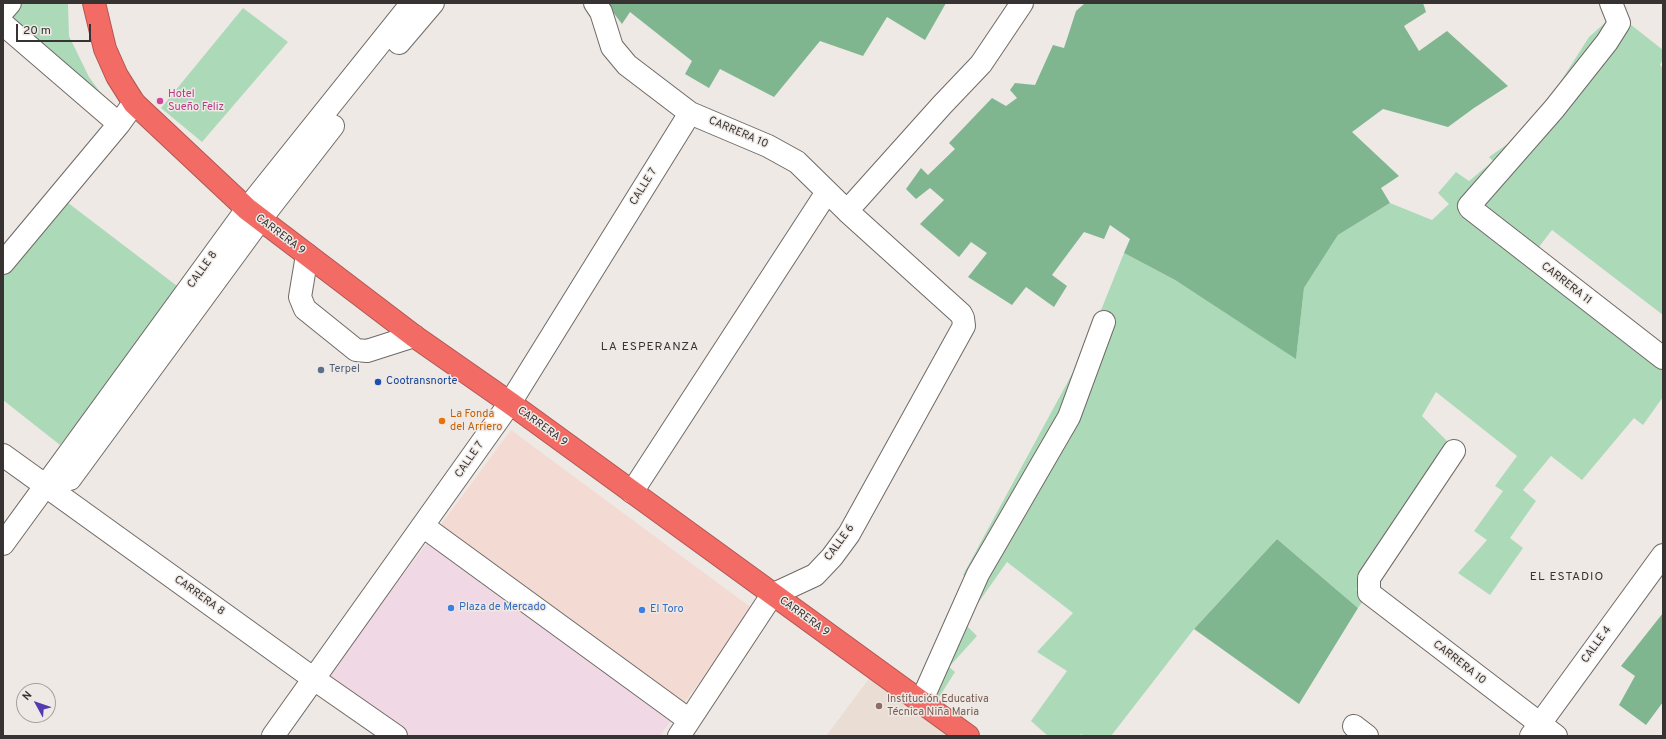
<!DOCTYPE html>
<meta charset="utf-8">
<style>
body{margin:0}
#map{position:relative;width:1666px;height:739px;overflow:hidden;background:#efe9e5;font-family:Overpass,sans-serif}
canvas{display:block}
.frame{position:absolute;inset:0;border:4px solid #363332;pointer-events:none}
.north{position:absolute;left:16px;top:683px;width:40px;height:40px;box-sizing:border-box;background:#efe9e5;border:1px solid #a5a09d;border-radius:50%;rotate:310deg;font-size:11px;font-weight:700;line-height:16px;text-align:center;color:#363332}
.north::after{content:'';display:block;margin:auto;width:14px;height:18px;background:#543ab2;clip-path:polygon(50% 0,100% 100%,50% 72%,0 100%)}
.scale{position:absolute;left:16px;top:24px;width:75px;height:18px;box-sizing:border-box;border:2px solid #363332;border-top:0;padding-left:5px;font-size:12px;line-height:14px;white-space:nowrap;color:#363332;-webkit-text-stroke:3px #efe9e5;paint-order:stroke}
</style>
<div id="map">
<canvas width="1666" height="739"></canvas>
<div class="frame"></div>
<div class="north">N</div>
<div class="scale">20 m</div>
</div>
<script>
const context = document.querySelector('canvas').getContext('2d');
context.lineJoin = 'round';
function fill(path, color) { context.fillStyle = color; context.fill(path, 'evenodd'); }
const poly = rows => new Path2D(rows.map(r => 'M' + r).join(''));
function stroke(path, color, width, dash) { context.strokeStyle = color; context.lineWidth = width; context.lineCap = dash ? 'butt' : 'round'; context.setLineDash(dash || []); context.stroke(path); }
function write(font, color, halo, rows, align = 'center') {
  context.font = font + ' Overpass,sans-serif'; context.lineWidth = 3; context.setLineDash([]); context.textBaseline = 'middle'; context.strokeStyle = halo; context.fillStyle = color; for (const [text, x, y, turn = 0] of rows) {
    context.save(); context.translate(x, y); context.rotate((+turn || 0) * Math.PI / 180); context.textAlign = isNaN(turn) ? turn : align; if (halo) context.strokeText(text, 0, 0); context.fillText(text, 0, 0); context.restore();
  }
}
const commercial = poly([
 [431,538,673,718,660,736,410,736,324,679]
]);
const industrial = poly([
 [511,430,753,609,673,718,431,538]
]);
const built = poly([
 [871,676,949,736,826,736]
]);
const green = poly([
 [16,3,68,3,69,36,89,77,119,118,3,17],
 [243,8,288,42,202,142,161,108],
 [1616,13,1663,50,1663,59,1660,65,1663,68,1663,315,1552,230,1528,261,1663,367,1663,397,1643,425,1634,418,1582,480,1551,456,1523,490,1536,501,1510,538,1523,548,1490,595,1458,573,1487,540,1474,531,1503,491,1495,486,1517,456,1436,392,1422,416,1451,445,1356,589,1366,597,1358,608,1277,539,1194,629,1111,736,1084,736,1081,734,1079,736,1048,736,1031,721,1067,671,1037,652,1073,613,1007,562,964,623,977,636,949,667,955,672,936,702,918,692,949,629,944,620,971,579,963,575,1085,350,1124,253,1175,280,1296,358,1304,288,1338,235,1390,203,1432,220,1449,204,1438,193,1456,172,1469,181,1493,161,1489,157,1513,140,1552,95,1589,37],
 [63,199,181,289,60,445,3,400,3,269]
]);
const forest = poly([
 [606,3,946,3,925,40,887,17,863,56,820,41,774,97,720,69,709,88,685,74,692,61,630,12,622,24],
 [1085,3,1423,3,1426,12,1404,26,1419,51,1447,31,1508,86,1474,108,1448,127,1383,109,1352,132,1399,176,1381,188,1390,203,1338,235,1304,288,1296,359,1175,280,1124,253,1130,239,1110,225,1104,239,1084,232,1052,275,1067,286,1054,307,1026,287,1012,305,968,277,987,253,971,242,959,257,920,224,944,200,930,188,916,199,906,189,921,168,928,175,955,149,949,143,992,98,1006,106,1017,98,1010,90,1015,83,1035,85,1053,45,1064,48,1076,11],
 [1277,539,1358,608,1299,704,1194,629],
 [1663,613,1663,702,1646,725,1619,705,1635,676,1621,666]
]);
const minor = poly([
 [595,3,601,12,612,47,627,65,690,113,768,146,797,162,847,211,961,314,963,318,964,326,849,534,832,557,815,575,772,595,679,736],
 [1611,3,1619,23,1607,42,1554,109,1469,206,1470,208,1663,358],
 [3,11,10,3],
 [3,24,119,124],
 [399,43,433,3],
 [847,211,942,105,981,64,1022,3],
 [307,255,300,297,305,309,356,350,367,351,414,336],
 [3,263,119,124,134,103],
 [1454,451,1369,578,1369,593,1556,736],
 [3,455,314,679,396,736],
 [70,479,260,220,333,126],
 [632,492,827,192],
 [423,526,689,720],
 [3,544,247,209,412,3],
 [921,702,978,574,1069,417,1104,322],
 [1354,726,1367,736],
 [273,736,510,403,690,113],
 [1531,736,1663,555]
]);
const highway = poly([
 [94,3,105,49,117,76,134,103,247,209,414,336,510,403,968,736]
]);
const markers = [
 [160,101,4,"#d1479c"],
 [321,370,4,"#5c6f8a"],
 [378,382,4,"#1a4fb4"],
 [442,421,4,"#e8710a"],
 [451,608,4,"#3f7fe0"],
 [642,610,4,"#3f7fe0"],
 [879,706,4,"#8d6e63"]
];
const hotelNames = [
 ["Hotel",168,95],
 ["Sueño Feliz",168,108]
];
const streetNames = [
 ["CARRERA 10",738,133,23],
 ["CALLE 7",644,187,-58],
 ["CARRERA 9",280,235,37],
 ["CALLE 8",203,270,-54],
 ["CARRERA 11",1566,284,38],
 ["CARRERA 9",542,427,36],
 ["CALLE 7",470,460,-55],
 ["CALLE 6",840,543,-54],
 ["CARRERA 8",199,596,36],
 ["CARRERA 9",804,617,36],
 ["CALLE 4",1597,645,-54],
 ["CARRERA 10",1459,663,38]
];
const serviceNames = [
 ["Terpel",329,370]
];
const transitNames = [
 ["Cootransnorte",386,382]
];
const foodNames = [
 ["La Fonda",450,415],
 ["del Arriero",450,428]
];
const shopNames = [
 ["Plaza de Mercado",459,608],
 ["El Toro",650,610]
];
const educationNames = [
 ["Institución Educativa",887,700],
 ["Técnica Niña Maria",887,713]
];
const neighbourhoodNames = [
 ["LA ESPERANZA",650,348],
 ["EL ESTADIO",1567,578]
];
fill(commercial, '#f0d9e4');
fill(industrial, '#f3dad2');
fill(built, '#eaddd4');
fill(green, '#acdab9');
fill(forest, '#7fb68f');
stroke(minor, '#706a67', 24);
stroke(highway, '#b15753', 24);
stroke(minor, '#fff', 22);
stroke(highway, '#f36b65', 22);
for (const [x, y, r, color] of markers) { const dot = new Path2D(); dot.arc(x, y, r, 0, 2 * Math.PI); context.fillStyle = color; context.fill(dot); stroke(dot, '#efe9e5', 1.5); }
write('11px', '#b23c85', '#efe9e5', hotelNames, 'left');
write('11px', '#363332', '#efe9e5', streetNames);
write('11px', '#4e5e75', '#efe9e5', serviceNames, 'left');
write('11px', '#164399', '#efe9e5', transitNames, 'left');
write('11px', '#c56008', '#efe9e5', foodNames, 'left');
write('11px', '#366cbe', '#efe9e5', shopNames, 'left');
write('11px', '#785e54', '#efe9e5', educationNames, 'left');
context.letterSpacing = '1px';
write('12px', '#363332', '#efe9e5', neighbourhoodNames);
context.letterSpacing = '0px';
</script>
